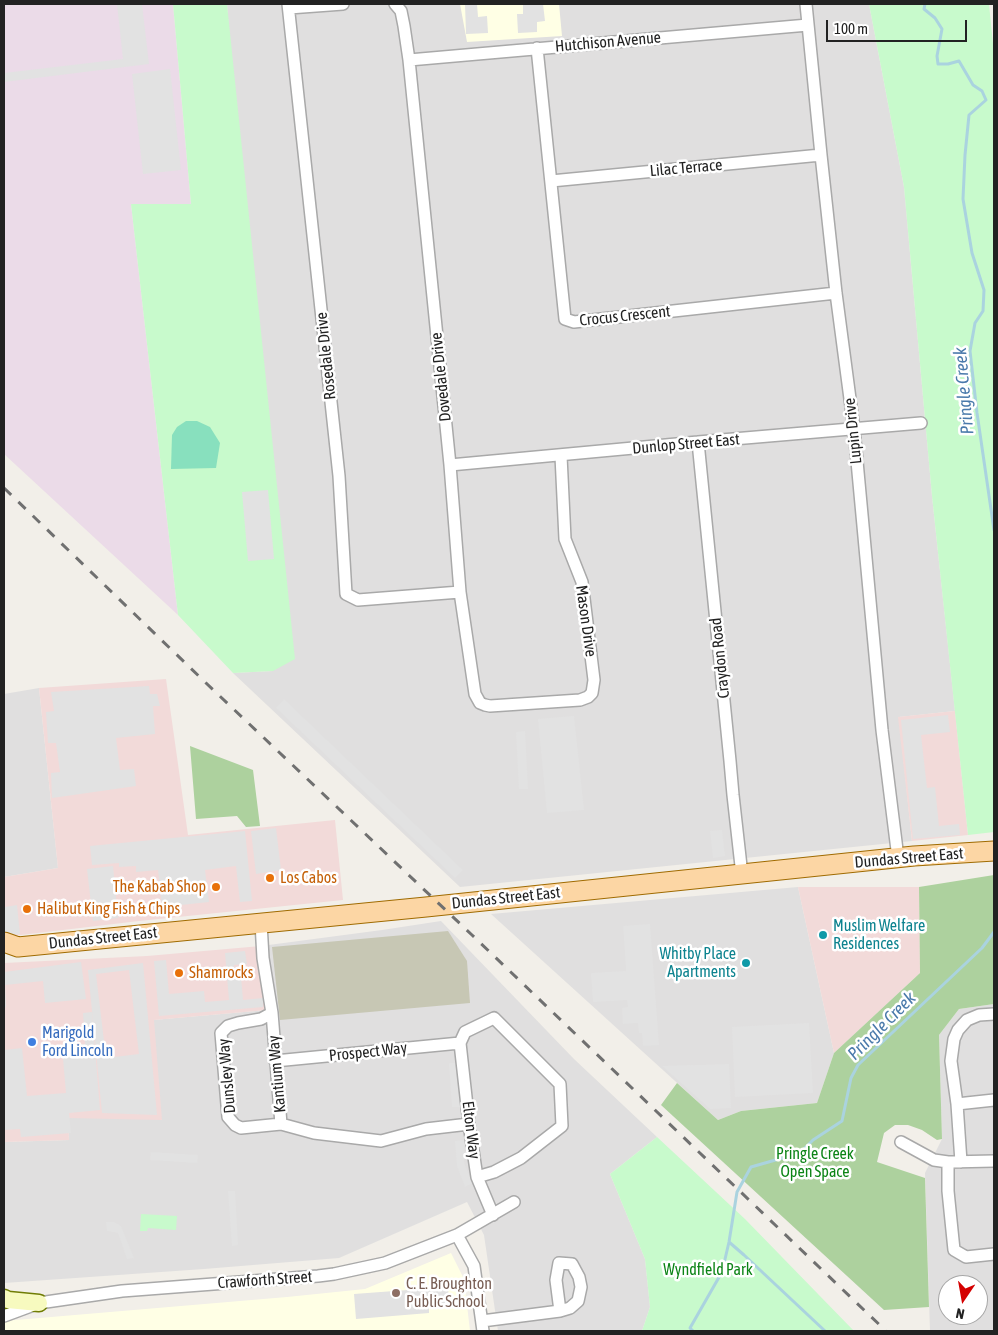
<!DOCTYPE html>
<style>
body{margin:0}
#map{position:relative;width:998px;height:1335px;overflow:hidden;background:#f2efe9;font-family:"Asap Condensed",sans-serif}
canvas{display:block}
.frame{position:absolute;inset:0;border:5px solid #222;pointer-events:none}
.north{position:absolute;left:938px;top:1275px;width:50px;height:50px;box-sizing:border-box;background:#fff;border:1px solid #a7a7a7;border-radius:50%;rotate:192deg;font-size:14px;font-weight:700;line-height:20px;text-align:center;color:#222}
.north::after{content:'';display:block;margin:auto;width:18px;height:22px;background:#d40000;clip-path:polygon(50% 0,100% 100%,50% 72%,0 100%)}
.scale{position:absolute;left:826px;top:20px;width:141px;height:22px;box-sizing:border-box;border:2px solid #222;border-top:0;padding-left:6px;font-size:15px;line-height:18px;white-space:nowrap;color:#222;-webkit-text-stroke:4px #fff;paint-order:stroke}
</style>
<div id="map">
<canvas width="998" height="1335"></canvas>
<div class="frame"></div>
<div class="north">N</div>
<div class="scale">100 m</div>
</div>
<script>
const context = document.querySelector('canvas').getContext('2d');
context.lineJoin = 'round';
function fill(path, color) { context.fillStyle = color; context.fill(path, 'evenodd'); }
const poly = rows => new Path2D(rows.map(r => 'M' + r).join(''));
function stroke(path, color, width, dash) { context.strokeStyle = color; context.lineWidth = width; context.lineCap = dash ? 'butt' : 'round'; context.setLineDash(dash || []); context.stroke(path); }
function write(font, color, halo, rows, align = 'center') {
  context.font = font + ' "Asap Condensed",sans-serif'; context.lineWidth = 5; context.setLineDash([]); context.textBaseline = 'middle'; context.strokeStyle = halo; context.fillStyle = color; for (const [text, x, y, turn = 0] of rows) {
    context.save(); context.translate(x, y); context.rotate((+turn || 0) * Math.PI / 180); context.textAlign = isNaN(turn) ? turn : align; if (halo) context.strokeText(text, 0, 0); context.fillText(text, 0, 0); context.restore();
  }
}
const residential = poly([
 [227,4,869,4,904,187,932,496,955,711,899,717,912,841,460,887,233,673,273,671],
 [39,688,58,868,4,877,4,694],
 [798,887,834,1053,817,1103,741,1111,718,1120,491,914],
 [441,921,574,1059,657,1137,610,1174,645,1259,650,1307,642,1331,498,1331,484,1235,467,1202,339,1258,204,1269,4,1283,4,1142,69,1140,67,1118,153,1020,267,1010,261,946,382,930],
 [994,1004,994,1331,930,1331,925,1173,942,1139,939,1035,959,1009],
 [948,1285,978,1285,978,1315,948,1315]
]);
const commercial = poly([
 [166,679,188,835,335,820,343,900,139,921,4,937,4,877,58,868,39,688],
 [955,711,968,835,912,841,898,717],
 [798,887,919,887,920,973,834,1053],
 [261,946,267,1010,154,1020,162,1120,68,1118,69,1140,4,1142,4,963,147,956]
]);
const industrial = poly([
 [4,4,173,4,191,204,131,204,178,615,4,454]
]);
const education = poly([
 [460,4,559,4,562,36,467,42],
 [451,1253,464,1279,470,1331,4,1331,4,1321,287,1297,365,1289]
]);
const construction = poly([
 [448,931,467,961,470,1003,280,1020,272,947]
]);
const forest = poly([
 [190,746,253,770,260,826,246,827,237,816,196,819],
 [994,875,994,1004,959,1009,939,1035,942,1139,937,1140,922,1130,908,1125,895,1125,884,1133,877,1162,925,1178,929,1307,884,1310,661,1105,677,1083,718,1120,741,1111,817,1103,834,1053,920,973,919,887]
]);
const park = poly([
 [173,4,227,4,295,659,273,671,233,673,178,615,131,204,191,204],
 [869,4,989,4,994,54,994,832,968,835,932,496,904,187],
 [657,1137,745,1219,854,1331,642,1331,650,1307,645,1259,610,1174],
 [141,1214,177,1216,176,1230,148,1228,147,1231,140,1231]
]);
const pitch = poly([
 [186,421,197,421,210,427,220,443,216,468,171,469,172,435,177,427]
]);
const parking = poly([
 [117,4,142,4,149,64,4,82,4,73,123,59],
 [465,4,477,4,478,17,487,16,488,33,466,34],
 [523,4,543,4,545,21,537,22,537,32,518,33,517,14,523,14],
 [170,69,181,170,143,174,132,74],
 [268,490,274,559,248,561,242,492],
 [149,686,150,694,157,694,160,706,153,706,155,734,116,738,120,770,134,769,136,786,52,798,51,773,60,772,56,743,48,743,46,712,54,711,51,692],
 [284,699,463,870,455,878,276,708],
 [948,715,950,732,921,735,927,788,935,787,939,826,959,824,960,835,913,839,901,720],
 [574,716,584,810,547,813,538,719],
 [525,731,528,789,519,789,516,732],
 [276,828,281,870,256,874,251,831],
 [722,830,725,856,713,858,710,831],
 [245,831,252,901,240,902,236,866,205,870,209,902,162,907,158,870,136,872,136,866,119,867,119,863,92,865,90,846],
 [113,866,118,918,93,921,87,869],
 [4,897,5,907,17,905,20,934,4,935],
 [650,924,659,1045,643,1046,642,1033,639,1033,638,1023,623,1024,622,1008,628,1007,627,1000,593,1002,591,973,626,971,623,926],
 [245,951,247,964,234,965,235,977,241,977,243,1000,263,998,263,1007,159,1016,154,961,166,960,169,994,204,991,205,1002,229,1000,225,953],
 [81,962,86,999,45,1003,43,981,5,985,6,1007,4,1007,4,972],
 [143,963,157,1115,102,1113,88,970],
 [129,970,139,1054,106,1058,96,974],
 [92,1012,100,1110,69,1113,71,1133,21,1137,20,1129,4,1130,4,1050,22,1048,27,1096,66,1093,62,1047,85,1044,83,1013],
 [809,1023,813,1093,735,1097,732,1027],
 [449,1063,457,1063,460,1107,452,1107],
 [729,1064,731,1108,710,1109,662,1066],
 [464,1140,464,1162,472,1183,465,1187,457,1166,455,1141],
 [151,1152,198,1155,197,1163,150,1160],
 [228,1191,235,1191,238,1245,232,1246],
 [106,1222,114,1222,121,1226,134,1258,127,1259,118,1233,107,1231],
 [448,1287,449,1303,429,1305,429,1313,356,1319,354,1294]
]);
const stream = poly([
 [925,4,924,9,935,18,942,29,937,56,938,64,948,64,959,61,973,85,982,91,986,100,969,115,965,155,963,199,972,253,984,290,983,311,975,323,970,351,977,413,994,530],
 [729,1242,744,1255,825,1331],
 [693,1331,690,1328,722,1272,729,1242,737,1192,751,1167,800,1153,813,1140,842,1121,851,1078,858,1065,982,948,994,932]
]);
const street = poly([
 [288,4,339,476,346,594,358,600,460,592],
 [395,4,401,11,404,26,409,60,450,465,460,592,475,694,480,703,485,705,490,706,580,700,588,697,592,693,594,680,582,582,565,539,561,456],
 [806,4,821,155,836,293,854,429,882,730,898,858],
 [289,8,343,4],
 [537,48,565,319,574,322,836,293],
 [409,60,808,25],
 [551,181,821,155],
 [698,442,730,761,733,795,742,875],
 [450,465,698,442,921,423],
 [261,923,263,958,272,1013,281,1124,314,1133,381,1141,426,1129,469,1124],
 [272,1013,261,1019,238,1023,228,1026,221,1033,228,1117,235,1125,241,1128,281,1124],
 [275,1061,460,1043],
 [957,1104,994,1100],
 [901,1142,934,1160,948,1162,994,1161],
 [948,1162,948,1191,954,1250,966,1257,994,1254],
 [961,1162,957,1104,951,1061,954,1039,958,1030,967,1020,979,1015,994,1014],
 [477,1177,494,1172,521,1158,562,1126,560,1084,494,1018,465,1032,460,1043,469,1124,477,1177,493,1215],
 [457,1235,474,1266,483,1331],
 [4,1316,39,1303,122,1291,318,1276,334,1274,385,1263,457,1235,514,1202],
 [482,1321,560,1311,570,1308,578,1301,581,1287,579,1277,572,1264,559,1263,556,1280,560,1311]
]);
const secondary = poly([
 [4,1298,8,1300,39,1303]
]);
const primary = poly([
 [4,942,18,947,426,907,914,856,994,851]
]);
const rail = poly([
 [4,488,206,683,472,935,886,1331]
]);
const markers = [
 [270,878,5,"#e8710a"],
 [216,887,5,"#e8710a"],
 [27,909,5,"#e8710a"],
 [823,935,5,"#0f9aa8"],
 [746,963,5,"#0f9aa8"],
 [179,973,5,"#e8710a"],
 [32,1042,5,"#3f7fe0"],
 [396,1293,5,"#8d6e63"]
];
const streetNames = [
 ["Hutchison Avenue",608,42,-5],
 ["Lilac Terrace",686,168,-5],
 ["Crocus Crescent",625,316,-6],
 ["Rosedale Drive",326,356,-96],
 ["Dovedale Drive",441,377,-96],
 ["Lupin Drive",853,431,-96],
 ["Dunlop Street East",686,444,-5],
 ["Mason Drive",586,621,82],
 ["Craydon Road",720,658,-96],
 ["Dundas Street East",909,858,-5],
 ["Dundas Street East",506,898,-6],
 ["Dundas Street East",103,938,-6],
 ["Prospect Way",368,1052,-6],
 ["Kantium Way",277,1074,-95],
 ["Dunsley Way",227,1076,-95],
 ["Elton Way",471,1130,83],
 ["Crawforth Street",265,1280,-4]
];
const foodNames = [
 ["Los Cabos",280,878],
 ["The Kabab Shop",206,887,"right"],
 ["Halibut King Fish & Chips",37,909],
 ["Shamrocks",189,973]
];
const cultureNames = [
 ["Muslim Welfare",833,926],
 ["Residences",833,944],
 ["Whitby Place",736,954,"right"],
 ["Apartments",736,972,"right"]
];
const shopNames = [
 ["Marigold",42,1033],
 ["Ford Lincoln",42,1051]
];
const parkNames = [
 ["Pringle Creek",815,1154],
 ["Open Space",815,1172],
 ["Wyndfield Park",708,1270]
];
const educationNames = [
 ["C. E. Broughton",406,1284],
 ["Public School",406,1302]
];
const waterNames = [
 ["Pringle Creek",964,391,-95],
 ["Pringle Creek",882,1026,-45]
];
fill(residential, '#e0dfdf');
fill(commercial, '#f2dad9');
fill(industrial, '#ebdbe8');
fill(education, '#ffffe5');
fill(construction, '#c7c7b4');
fill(forest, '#add19e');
fill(park, '#c8facc');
fill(pitch, '#88e0be');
fill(parking, '#e2e2e2');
stroke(stream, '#aad3df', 3);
stroke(street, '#a9a9a9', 14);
stroke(secondary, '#707d05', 19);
stroke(primary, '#a06b00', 21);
stroke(street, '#fff', 11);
stroke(secondary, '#f7fabf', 16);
stroke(primary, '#fcd6a4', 19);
stroke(rail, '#707070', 3, [10, 10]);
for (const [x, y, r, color] of markers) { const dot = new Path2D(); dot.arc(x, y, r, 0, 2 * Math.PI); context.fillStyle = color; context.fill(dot); stroke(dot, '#fff', 2); }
write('16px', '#222', '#fff', streetNames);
write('16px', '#c56008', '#fff', foodNames, 'left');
write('16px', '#0d838f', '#fff', cultureNames, 'left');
write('16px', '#366cbe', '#fff', shopNames, 'left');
write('16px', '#0c8416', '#fff', parkNames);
write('16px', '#785e54', '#fff', educationNames, 'left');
write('italic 18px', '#4a7aab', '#fff', waterNames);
</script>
